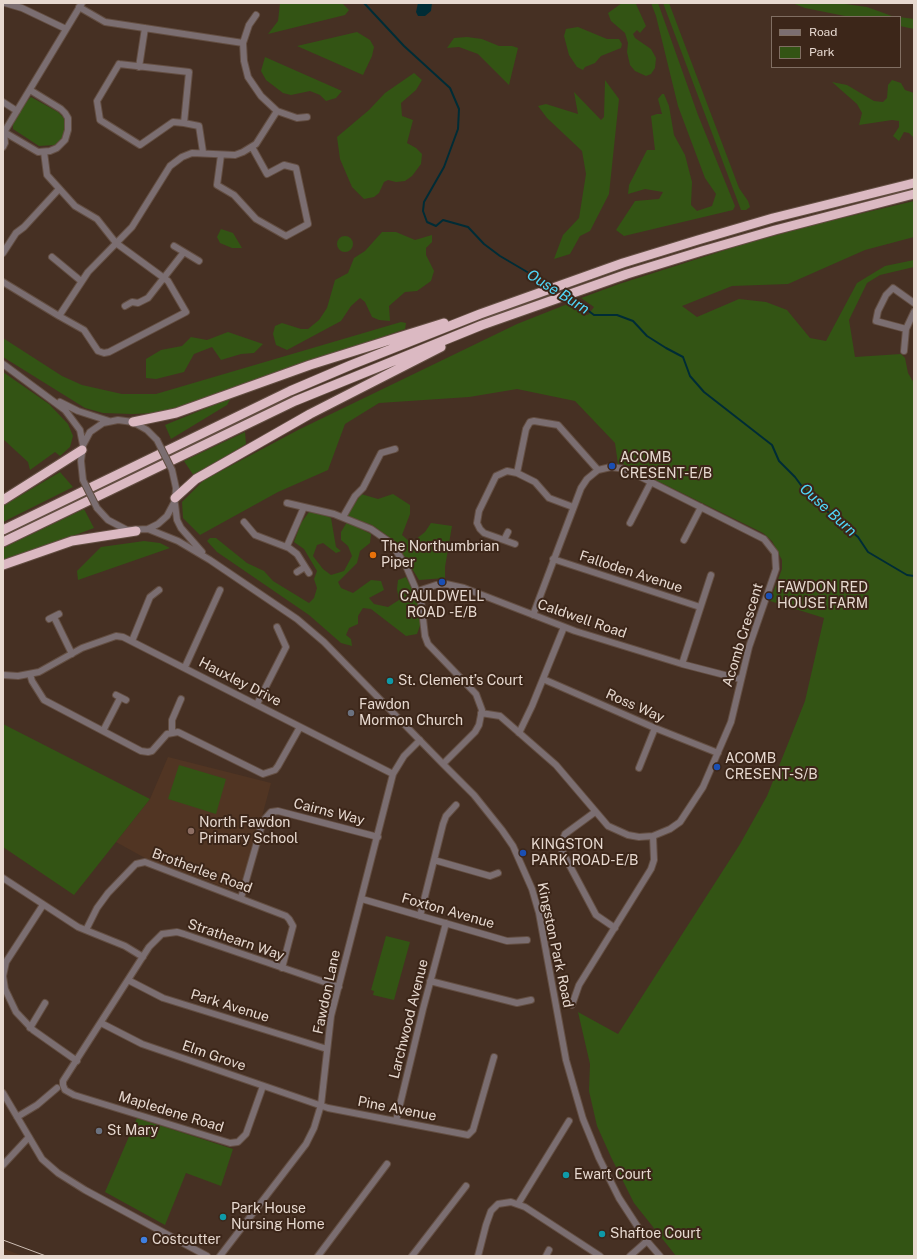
<!DOCTYPE html>
<meta charset="utf-8">
<style>
body{margin:0}
#map{position:relative;width:917px;height:1259px;overflow:hidden;background:#463023;font-family:"Public Sans",sans-serif}
canvas{display:block}
.frame{position:absolute;inset:0;border:4px solid #e7d9d0;pointer-events:none}
.legend{position:absolute;left:771px;top:16px;width:130px;height:52px;box-sizing:border-box;background:#3c2619;border:1px solid #806e62;margin:0;padding:5px 7px;list-style:none;font-size:12px;color:#e7d9d0}
.legend li{display:flex;align-items:center;gap:8px;height:20px}
.legend b{width:20px;border:1px solid #806e62}
</style>
<div id="map">
<canvas width="917" height="1259"></canvas>
<div class="frame"></div>
<ul class="legend">
<li><b style="height:5px;background:#7b6e71"></b>Road</li>
<li><b style="height:11px;background:#335414"></b>Park</li>
</ul>
</div>
<script>
const context = document.querySelector('canvas').getContext('2d');
context.lineJoin = 'round';
function fill(path, color) { context.fillStyle = color; context.fill(path, 'evenodd'); }
const poly = rows => new Path2D(rows.map(r => 'M' + r).join(''));
function stroke(path, color, width, dash) { context.strokeStyle = color; context.lineWidth = width; context.lineCap = dash ? 'butt' : 'round'; context.setLineDash(dash || []); context.stroke(path); }
function write(font, color, halo, rows, align = 'center') {
  context.font = font + ' "Public Sans",sans-serif'; context.lineWidth = 4; context.setLineDash([]); context.textBaseline = 'middle'; context.strokeStyle = halo; context.fillStyle = color; for (const [text, x, y, turn = 0] of rows) {
    context.save(); context.translate(x, y); context.rotate((+turn || 0) * Math.PI / 180); context.textAlign = isNaN(turn) ? turn : align; if (halo) context.strokeText(text, 0, 0); context.fillText(text, 0, 0); context.restore();
  }
}
const built = poly([
 [168,757,271,783,261,820,241,885,229,889,145,858,116,842,150,799],
 [3,1248,7,1250,23,1256,3,1256]
]);
const green = poly([
 [280,3,342,3,349,10,345,15,268,34,278,21],
 [622,3,636,4,646,26,640,33,637,30,633,34,635,38,651,49,656,58,655,68,651,74,646,76,635,71,630,65,627,52,628,43,625,33,611,21,608,13],
 [651,3,658,3,698,115,735,206,733,210,624,236,616,230,635,201,659,199,663,192,645,189,628,194,629,185,647,150,655,150,651,116,657,114,662,114,658,99,662,94,664,94,669,106,674,135,685,155,692,182,691,205,697,211,712,206,716,194,705,178,678,106,656,16],
 [663,3,669,3,739,188,748,201,750,207,746,210,741,210],
 [792,3,838,3,867,7,892,16,914,19,914,29,900,26,900,17,845,16,805,8],
 [578,27,607,39,619,39,622,44,621,48,601,56,595,63,585,67,583,70,577,67,569,55,564,36,566,29],
 [357,32,370,40,374,47,372,56,363,75,297,46],
 [467,37,482,39,499,46,512,46,518,48,509,85,478,54,459,47,447,48,454,38],
 [265,57,342,91,336,98,326,101,320,95,310,91,291,95,283,93,266,80,261,71],
 [414,73,422,80,416,90,401,103,402,116,413,120,407,143,416,148,422,154,421,164,412,176,405,181,396,182,388,180,384,182,379,193,374,197,364,199,352,187,340,159,337,137,369,110,385,93],
 [605,80,619,99,609,194,590,231,580,236,570,254,554,259,563,235,579,218,586,174,582,151,547,118,538,106,546,104,578,114,574,92,601,120,604,117],
 [892,80,901,83,905,90,914,93,914,138,909,133,904,132,899,141,893,136,899,127,899,121,892,120,859,125,862,113,857,104,832,82,847,85,874,101,883,102,887,98,888,85],
 [31,97,58,112,65,119,65,131,63,137,55,145,39,146,13,129,13,123,27,101],
 [914,201,914,237,865,250,788,284,732,286,682,306,697,317,739,299,766,302,787,310,810,338,826,341,857,283,885,266,914,260,914,267,880,275,867,283,849,320,855,357,901,354,905,358,908,373,914,383,914,1256,676,1256,634,1203,611,1157,597,1126,589,1091,590,1064,578,1012,618,1034,740,844,767,796,805,701,824,618,770,601,782,569,782,560,772,541,763,533,623,464,618,464,615,443,575,401,517,389,469,397,379,403,345,424,328,470,278,492,200,535,183,518,182,502,204,480,298,430,517,324,570,303,573,303,575,309,588,315,594,307,581,298,619,284,744,244,817,224],
 [221,229,233,233,242,248,232,248,220,243,217,237],
 [382,232,396,232,415,240,432,235,432,242,426,248,426,255,434,271,431,281,417,291,405,292,389,306,390,321,379,320,372,317,365,302,360,298,351,306,341,321,287,350,276,345,273,334,275,326,282,323,301,329,308,329,319,320,327,308,335,280,348,273,354,258,365,251],
 '337 244a8 8 0 1 1 16 0a8 8 0 1 1-16 0Z',
 [401,322,406,323,405,329,187,405,156,413,132,414,103,413,85,408,3,357,3,338,62,376,82,385,122,394,156,394],
 [228,332,263,344,254,353,241,354,221,360,212,347,194,354,184,372,156,379,146,378,146,359,161,350,182,346,191,337,207,340],
 [3,372,49,404,68,424,73,436,70,447,60,456,55,452,30,470,28,462,3,439],
 [231,398,227,405,171,439,165,425],
 [245,432,246,444,194,476,184,461],
 [60,472,73,487,3,522,3,506],
 [361,494,378,499,393,494,410,505,410,514,402,535,411,543,425,532,431,523,452,526,445,567,445,578,419,580,395,541,372,525,347,516],
 [84,509,94,528,3,562,3,548],
 [309,512,322,514,331,518,336,547,341,551,336,553,323,543,317,545,313,556,323,569,331,575,344,571,352,556,348,546,341,540,341,532,347,522,371,534,370,543,360,551,357,563,338,582,341,588,353,593,371,580,381,581,384,590,369,598,374,604,388,607,399,600,397,589,398,580,406,577,418,601,421,623,417,634,406,636,371,609,363,608,358,616,358,624,349,628,346,635,351,639,352,646,341,643,309,615,217,552,207,541,210,538,216,538,247,563,264,571,273,581,309,603,314,598,317,588,314,579,317,571,304,549,294,542,301,523],
 [144,541,160,543,170,548,78,580,77,571,101,547],
 [3,724,150,799,74,895,3,847],
 [179,765,226,779,216,814,168,799],
 [386,936,410,942,394,1000,373,995,374,991,371,990],
 [137,1118,233,1149,221,1186,186,1173,165,1225,105,1192]
]);
const water = poly([
 [418,3,432,3,431,11,425,16,418,16,416,12]
]);
const stream = poly([
 [364,3,404,46,450,88,459,109,458,129,444,167,424,202,423,211,427,222,436,226,443,220,468,227,484,244,500,256,551,286],
 [570,297,594,315,617,315,633,321,647,336,666,348,683,357,690,376,704,392,772,445,779,461,795,477,809,496,858,537,868,552,907,575,914,576]
]);
const minor = poly([
 [5,3,22,8,66,29],
 [79,7,105,22,243,43],
 [256,15,249,25,243,43,244,61,248,77,261,96,277,111,297,118,307,117],
 [119,64,189,72,184,123,173,122,140,145,100,120,97,101,119,64],
 [139,67,145,28],
 [3,102,17,111],
 [184,123,199,126,203,152],
 [4,132,38,152,50,151,57,148,65,140,68,130,68,118,65,113,61,109,30,90],
 [3,134,82,3],
 [3,147,5,143,4,132],
 [44,152,47,175,75,206,97,219,116,243,168,281,186,312,109,352,104,353,98,351,84,330,59,316],
 [221,155,217,185,234,195,256,219,286,236,308,224,296,168,284,165,267,174,252,147],
 [174,246,199,261],
 [3,253,16,233,24,227,59,189],
 [52,257,81,281],
 [3,282,59,316,88,272,132,227,170,166,182,157,192,153,235,155,243,152,256,144,277,111],
 [125,306,132,302,138,303,148,298,184,252],
 [906,329,876,321,878,311,886,295,893,288,914,303],
 [904,351,906,329,914,312],
 [3,364,65,410,80,430,83,445],
 [60,402,78,411,109,421],
 [517,473,526,429,530,422,534,421,558,425,598,470],
 [83,480,81,461,83,445,90,432,103,423,118,420,133,422,147,430,157,440],
 [287,503,334,514,371,529,391,543,406,566,421,601,425,636,428,644,476,694,482,710,479,725,475,732,443,764],
 [175,504,177,520,181,528,202,552],
 [97,508,108,520,127,530,148,529,158,524,167,516,175,501,176,488,172,470],
 [343,517,355,496,363,488,381,453,395,449],
 [244,522,255,535,289,548,297,554,309,573],
 [630,523,651,482],
 [148,529,178,541,210,560,297,619,324,642,443,764,474,795,502,830,513,846,532,889,539,913,566,1060,583,1119,599,1158,619,1198,647,1241,660,1256],
 [504,540,508,532],
 [684,540,701,507],
 [515,544,484,533,480,529,477,523,479,511,496,476,507,471,517,473,535,482,549,498,573,507],
 [287,546,304,507],
 [553,559,700,607],
 [297,572,305,567],
 [418,591,436,585,446,584,464,588,575,631,682,664,740,679],
 [54,617,72,654],
 [49,619,59,614],
 [132,641,150,597,159,590],
 [682,664,711,575],
 [185,667,220,590],
 [30,674,32,681,44,700,141,751,148,752,152,751,167,734,178,732,263,774,275,770,278,766,300,727],
 [3,675,18,676,39,672,82,648,116,636,123,637,393,774],
 [543,679,655,728,718,753],
 [116,695,126,700],
 [257,704,286,647,277,627],
 [481,713,500,716,556,765,608,826,628,835,639,837,653,836,670,829,680,822,703,787,731,722,749,647,776,569,775,553,764,539,625,469,611,467,598,470,587,479,581,488,533,615],
 [103,731,120,698],
 [172,732,172,720,181,699],
 [519,733,532,706,564,627],
 [639,768,655,728],
 [595,812,565,834,561,844,562,851,596,915,615,928],
 [434,860,490,876,498,873],
 [3,878,78,927,125,946,143,957],
 [241,898,263,821,271,812,278,811,378,837],
 [362,899,507,941,527,940],
 [43,905,6,962,3,976,5,989,16,1012,33,1030,77,1061],
 [420,916,443,824,446,816,456,805],
 [86,930,97,908,108,893,132,868,136,864,145,862,286,916,289,919,293,926,282,968],
 [128,980,163,998,327,1049],
 [430,981,517,1003,531,1000],
 [572,1005,579,985,651,869,654,860,653,836],
 [101,1023,142,1044,328,1108,468,1135,473,1130,494,1057],
 [30,1028,45,1003],
 [263,1086,246,1134,238,1142,230,1143,74,1095,65,1090,63,1085,63,1081,149,947,162,934,177,932,184,934,339,987],
 [3,1093,42,1159,58,1173,85,1190,207,1256],
 [17,1117,37,1105,57,1088],
 [396,1121,423,1009,446,923],
 [3,1165,29,1137],
 [518,1204,569,1121],
 [220,1256,306,1144,314,1128,321,1105,331,1016,393,774,404,756,420,740],
 [318,1256,387,1164],
 [412,1256,466,1186],
 [478,1256,486,1225,491,1211,498,1204,511,1202,525,1207,600,1256],
 [546,1256,549,1250],
 [630,1256,647,1241]
]);
const highway = poly([
 [133,422,176,413,310,365,444,323],
 [175,498,196,479,310,414,441,347],
 [3,500,82,450],
 [3,530,290,391,351,365,480,314,623,263,698,240,773,218,914,183],
 [3,542,295,401,482,325,627,274,702,251,775,230,914,194],
 [3,565,72,541,136,531]
]);
const tram = poly([
 [3,1240,46,1256]
]);
const minorBridge = poly([
 [157,440,172,470],
 [83,480,97,508]
]);
const markers = [
 [612,466,4,"#1a4fb4"],
 [373,555,4,"#e8710a"],
 [442,582,4,"#1a4fb4"],
 [769,596,4,"#1a4fb4"],
 [390,681,4,"#0f9aa8"],
 [351,713,4,"#6b7280"],
 [717,767,4,"#1a4fb4"],
 [191,831,4,"#8d6e63"],
 [523,853,4,"#1a4fb4"],
 [99,1131,4,"#6b7280"],
 [566,1175,4,"#0f9aa8"],
 [223,1217,4,"#0f9aa8"],
 [602,1234,4,"#0f9aa8"],
 [144,1240,4,"#3f7fe0"]
];
const poiNames = [
 ["ACOMB",620,458],
 ["CRESENT-E/B",620,474],
 ["The Northumbrian",381,547],
 ["Piper",381,563],
 ["FAWDON RED",777,588],
 ["HOUSE FARM",777,604],
 ["CAULDWELL",442,597,"center"],
 ["ROAD -E/B",442,613,"center"],
 ["St. Clement’s Court",398,681],
 ["Fawdon",359,705],
 ["Mormon Church",359,721],
 ["ACOMB",725,759],
 ["CRESENT-S/B",725,775],
 ["North Fawdon",199,823],
 ["Primary School",199,839],
 ["KINGSTON",531,845],
 ["PARK ROAD-E/B",531,861],
 ["St Mary",107,1131],
 ["Ewart Court",574,1175],
 ["Park House",231,1209],
 ["Nursing Home",231,1225],
 ["Shaftoe Court",610,1234],
 ["Costcutter",152,1240]
];
const streetNames = [
 ["Falloden Avenue",631,572,18],
 ["Caldwell Road",582,619,19],
 ["Acomb Crescent",743,635,-73],
 ["Hauxley Drive",240,682,27],
 ["Ross Way",635,706,24],
 ["Cairns Way",329,812,14],
 ["Brotherlee Road",202,871,20],
 ["Foxton Avenue",448,911,16],
 ["Strathearn Way",236,940,19],
 ["Kingston Park Road",555,945,78],
 ["Fawdon Lane",327,992,-78],
 ["Park Avenue",230,1006,17],
 ["Larchwood Avenue",409,1019,-76],
 ["Elm Grove",214,1056,19],
 ["Pine Avenue",397,1109,11],
 ["Mapledene Road",171,1112,17]
];
const waterNames = [
 ["Ouse Burn",558,292,32],
 ["Ouse Burn",828,510,42]
];
fill(built, '#513523');
fill(green, '#335414');
fill(water, '#002c36');
stroke(stream, '#002c36', 2);
stroke(minor, '#634e42', 8);
stroke(highway, '#634e42', 11);
stroke(minor, '#7b6e71', 6);
stroke(highway, '#dbb9c2', 9);
stroke(tram, '#cdbeb4', 1);
stroke(minorBridge, '#634e42', 8, []);
stroke(minorBridge, '#7b6e71', 6);
for (const [x, y, r, color] of markers) { const dot = new Path2D(); dot.arc(x, y, r, 0, 2 * Math.PI); context.fillStyle = color; context.fill(dot); stroke(dot, '#3c2619', 1.5); }
write('14px', '#e7d9d0', '#3c2619', poiNames, 'left');
write('14px', '#e7d9d0', '#3c2619', streetNames);
write('italic 15px', '#50d7f8', '#3c2619', waterNames);
</script>
